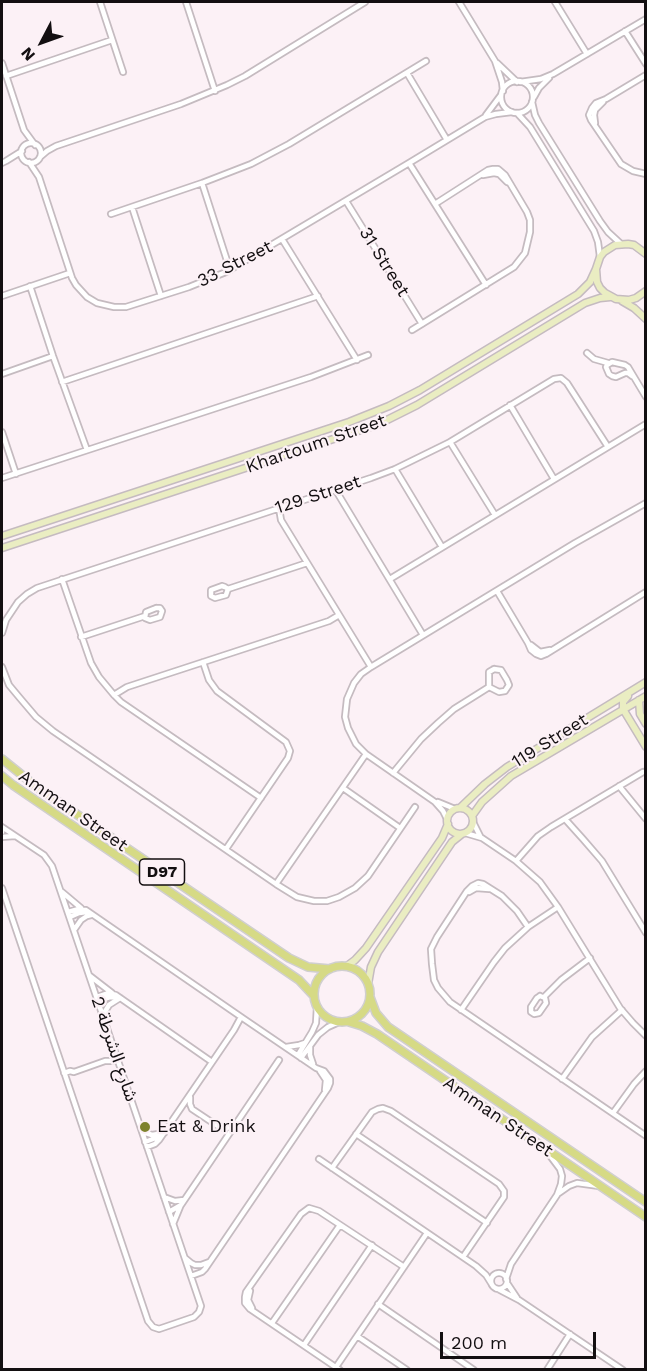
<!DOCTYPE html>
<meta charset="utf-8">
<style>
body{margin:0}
#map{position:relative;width:647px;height:1371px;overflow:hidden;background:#fcf1f6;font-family:"Work Sans",sans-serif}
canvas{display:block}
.frame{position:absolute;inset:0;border:3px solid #130f11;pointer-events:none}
.north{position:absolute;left:12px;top:12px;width:60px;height:60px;-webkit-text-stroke:4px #fcf1f6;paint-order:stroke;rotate:229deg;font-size:16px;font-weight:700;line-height:24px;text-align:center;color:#130f11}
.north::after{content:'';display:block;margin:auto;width:21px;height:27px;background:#130f11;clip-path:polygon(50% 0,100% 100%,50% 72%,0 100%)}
.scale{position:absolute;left:440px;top:1332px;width:156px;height:27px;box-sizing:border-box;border:3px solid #130f11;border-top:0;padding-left:8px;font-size:18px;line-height:21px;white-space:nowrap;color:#130f11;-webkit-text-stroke:4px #fcf1f6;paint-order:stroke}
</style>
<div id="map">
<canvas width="647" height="1371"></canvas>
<div class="frame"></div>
<div class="north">N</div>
<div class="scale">200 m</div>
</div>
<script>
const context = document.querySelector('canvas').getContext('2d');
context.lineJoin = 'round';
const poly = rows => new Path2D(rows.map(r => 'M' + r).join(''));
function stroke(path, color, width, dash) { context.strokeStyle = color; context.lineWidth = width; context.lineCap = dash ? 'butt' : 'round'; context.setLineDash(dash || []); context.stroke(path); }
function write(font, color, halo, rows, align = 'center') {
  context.font = font + ' "Work Sans","Noto Sans Arabic",sans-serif'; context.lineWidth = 4.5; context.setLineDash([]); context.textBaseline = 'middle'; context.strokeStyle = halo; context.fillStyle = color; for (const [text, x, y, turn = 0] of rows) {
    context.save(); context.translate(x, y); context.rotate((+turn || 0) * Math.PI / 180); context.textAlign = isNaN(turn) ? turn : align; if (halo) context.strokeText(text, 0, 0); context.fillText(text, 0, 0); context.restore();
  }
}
const street = poly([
 [100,2,123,72],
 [186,2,215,91],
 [459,2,495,61,502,82,503,91],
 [555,2,587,54],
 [625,31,646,64],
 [2,63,24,130,35,145],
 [497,63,517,82],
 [407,73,447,140],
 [646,75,606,99,596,103,592,108,589,115,591,120,621,164,633,171,646,174],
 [6,76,112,40],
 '501 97a16 16 0 1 1 32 0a16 16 0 1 1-32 0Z',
 [520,82,541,79,553,74,646,19],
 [534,97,539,88,549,78],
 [532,102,535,115,539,123,600,221,608,232,621,244],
 [517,113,530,127,594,231,598,242,600,257],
 [486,115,501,95],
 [595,123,594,115,595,110,603,102],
 '21 153a10 10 0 1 1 20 0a10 10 0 1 1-20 0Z',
 [40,157,47,151,56,146,181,104,227,85,245,76,365,2],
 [29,162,39,177,72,278,76,285,87,297,97,303,114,307,126,307,189,287,226,272,409,163,485,117,496,114,512,112],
 [2,163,6,161,22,151],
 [409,163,486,285],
 [483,175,494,173,499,174,507,182],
 [202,183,230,270],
 [346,201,422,324],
 [132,207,161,296],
 [111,214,202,183,251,164,289,144,426,61],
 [282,239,357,360],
 [30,286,53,356,87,450],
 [2,296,70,273],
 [412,330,514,267,525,253,530,232,530,220,527,212,505,175,498,169,493,169,488,170,435,204],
 [587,353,594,359,608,363],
 [2,374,53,356],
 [632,376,628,373,625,373,616,377,612,376,609,374,606,367,607,365,612,362,625,365,628,367,646,397],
 [62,382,318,296],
 [510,405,554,479],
 [2,432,16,474],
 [450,442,495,515],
 [395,469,442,547],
 [2,478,311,377,368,355],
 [335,489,423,635],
 [279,508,281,520,371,667],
 [62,579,91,663,99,677,114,695,121,702,261,798],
 [390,579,646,424],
 [222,586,225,587,228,589,226,595,215,598,211,596,211,590,222,586],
 [228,589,307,563],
 [497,591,528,643,531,650,536,654,541,656,546,654,646,592],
 [156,608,160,608,162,611,160,617,150,620,145,618,146,612,156,608],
 [2,633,6,620,18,602,27,594,37,588,371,478,395,469,450,442,554,379,561,378,567,383,608,447],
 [81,637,145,616],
 [531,645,540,652,550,650],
 [203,662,209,680,217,691,286,742,290,751,288,758,226,849],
 [2,667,9,685,19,697,36,717,53,731,276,884,297,897,314,901,327,901,339,897,355,888,368,876,415,807],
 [494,669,501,670,507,680,509,685,505,691,499,692,489,687,489,672,494,669],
 [114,695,127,687,329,621,339,615],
 [393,773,421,739,438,723,454,709,489,687],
 [619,786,646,819],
 [343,788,400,828],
 [438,802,455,809],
 [447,819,443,811,435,802,366,754,356,744,348,728,345,717,347,699,354,683,361,674,371,667,575,543,646,503],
 [565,819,583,839,602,861,646,933],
 [473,822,480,836],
 [2,827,44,855,52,866,201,1306,199,1312,194,1317,159,1329,153,1327,148,1321,2,888],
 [2,831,2,832],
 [465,833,482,838,516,861,540,882,558,907,620,1008,633,1023,646,1036],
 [2,837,15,836],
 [516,861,538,836,551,827,643,772],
 [276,884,366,754],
 [62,892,81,908],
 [469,892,476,888,489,889],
 [68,912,79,909,86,910,244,1019,316,1068,324,1071,330,1079,330,1083,328,1088,205,1269,202,1272,191,1276],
 [70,917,79,913,87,912],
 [528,927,517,911,502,896,483,884,478,883,472,886,467,891,437,937,431,949,432,964,434,980,438,988,450,1002,646,1136],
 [74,930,81,920,87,916,91,915],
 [90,976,112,993],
 [540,996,545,998,546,1003,539,1013,534,1014,531,1012,531,1007,537,998,540,996],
 [97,997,109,993,116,995,212,1062],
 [544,997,561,980,590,958],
 [98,1001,110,997,120,998],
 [461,1010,494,962,505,948,528,927,558,907],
 [103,1015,109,1005,120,998],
 [310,1046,310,1055,313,1064],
 [286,1047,299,1045,305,1043],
 [298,1055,312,1032,316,1023,317,1006],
 [301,1058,318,1035,328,1027,339,1022],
 [320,1071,326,1080,325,1090],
 [64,1073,70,1071,74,1072,105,1061,110,1061,118,1059],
 [562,1079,592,1037,622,1010],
 [190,1097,190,1104,192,1109,219,1127,227,1128,233,1125],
 [613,1113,634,1084,646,1071],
 [142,1129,146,1133,152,1135,164,1133],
 [356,1134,487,1223],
 [145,1142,161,1136],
 [147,1147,155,1144,159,1140,234,1030,241,1017],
 [319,1159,476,1266,486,1275,491,1283],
 [332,1168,372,1112,378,1109,383,1108,391,1111,499,1184,504,1191,504,1197,463,1257],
 [559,1193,569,1186,577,1183,599,1186],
 [164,1197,175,1201,184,1200],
 [169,1212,181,1205,279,1060],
 [173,1224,180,1207],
 [185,1258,191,1263,195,1265,201,1265,209,1262],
 '491 1281a8 8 0 1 1 16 0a8 8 0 1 1-16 0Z',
 [506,1279,511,1264,557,1195,561,1184,562,1176,560,1169,548,1153],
 [507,1283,517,1298],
 [498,1289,519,1300,623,1370],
 [250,1291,248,1300,252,1308],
 [378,1304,474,1370],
 [272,1323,340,1225],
 [357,1336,407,1370],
 [304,1345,372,1245],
 [336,1367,427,1233],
 [340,1370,250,1309,245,1303,245,1297,246,1292,301,1214,309,1208,319,1211,404,1267],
 [547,1370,570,1334]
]);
const secondary = poly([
 [646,254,634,245,628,244,615,245,604,252,600,257,596,269,597,282,600,288,605,293,616,299,629,300,636,298,646,291],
 [622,301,634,308,646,319],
 [2,536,349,422,389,406,420,390,578,294,590,282,596,269],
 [2,548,379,424,417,405,585,303,600,298,610,297],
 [628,696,623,702,623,709,646,747],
 [639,700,640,714,646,724],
 '447 821a13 13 0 1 1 26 0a13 13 0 1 1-26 0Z',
 [460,808,485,784,507,767,646,682],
 [472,816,482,802,511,776,646,696],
 [347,966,355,960,366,948,442,838,448,824],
 [368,984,371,967,378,952,452,842,462,834]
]);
const primary = poly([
 [2,759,38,788,289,958,308,967,330,969],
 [2,776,13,785,299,980,314,996],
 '314 994a28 28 0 1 1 56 0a28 28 0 1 1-56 0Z',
 [370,997,376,1013,388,1027,646,1202],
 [349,1022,362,1026,377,1034,646,1217]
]);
const markers = [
 [145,1127,6,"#7e832e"]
];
const shields = [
 [162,872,45]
];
const shieldNames = [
 ["D97",162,872]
];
const streetNames = [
 ["31 Street",384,262,58],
 ["33 Street",235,264,-27],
 ["Khartoum Street",316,444,-19],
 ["129 Street",318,495,-18],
 ["119 Street",550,741,-32],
 ["Amman Street",73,811,35],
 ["شارع الشرطة 2",114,1049,71],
 ["Amman Street",498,1117,34]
];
const poiNames = [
 ["Eat & Drink",157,1127]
];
stroke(street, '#c5bbc0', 8);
stroke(secondary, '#c5bbc0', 9);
stroke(primary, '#d0cfcf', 10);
stroke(street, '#fff', 4.5);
stroke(secondary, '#eaedc2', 6);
stroke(primary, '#d6da85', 7);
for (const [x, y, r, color] of markers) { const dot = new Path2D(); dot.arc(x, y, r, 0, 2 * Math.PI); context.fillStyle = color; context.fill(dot); stroke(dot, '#fcf1f6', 2); }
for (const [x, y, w] of shields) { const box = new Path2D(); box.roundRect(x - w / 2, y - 13, w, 26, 4.5); context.fillStyle = '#fcf1f6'; context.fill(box); stroke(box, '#130f11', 1.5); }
write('bold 16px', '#130f11', null, shieldNames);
write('18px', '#130f11', '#fcf1f6', streetNames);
write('18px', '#130f11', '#fcf1f6', poiNames, 'left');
</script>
